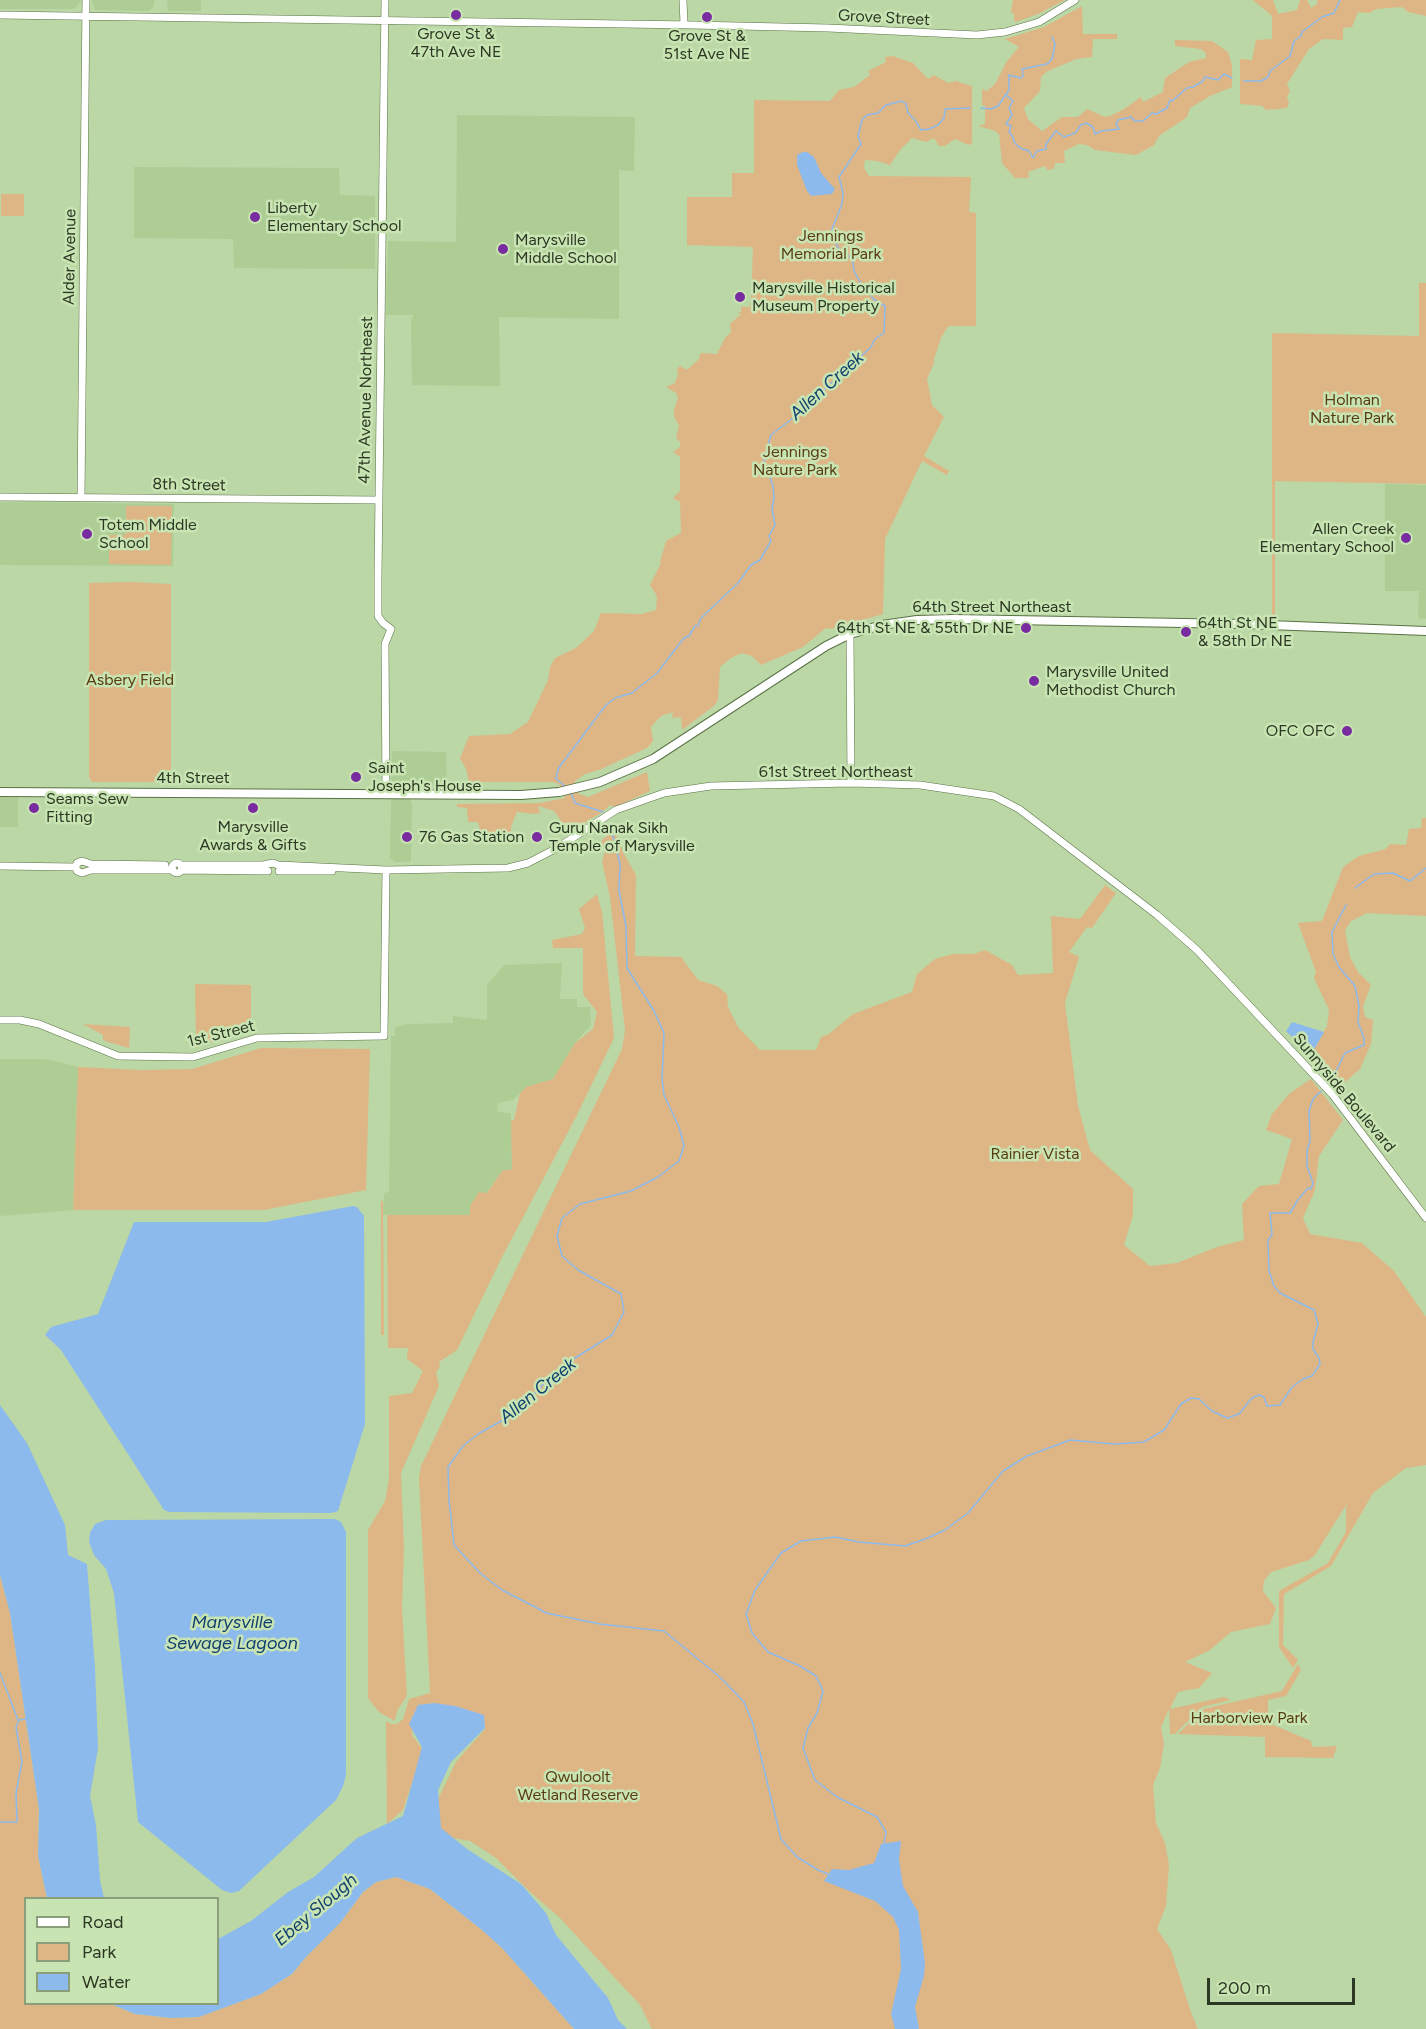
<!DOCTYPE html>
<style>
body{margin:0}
#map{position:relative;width:1426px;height:2029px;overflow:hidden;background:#bbd7a5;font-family:Figtree,sans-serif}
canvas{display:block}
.legend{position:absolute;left:24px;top:1897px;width:195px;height:108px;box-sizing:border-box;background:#c8e4b2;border:2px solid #8a9f79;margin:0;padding:8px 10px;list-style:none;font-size:18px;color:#2d3824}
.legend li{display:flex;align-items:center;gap:12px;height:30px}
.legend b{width:30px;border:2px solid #8a9f79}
.scale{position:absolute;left:1207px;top:1978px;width:148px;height:27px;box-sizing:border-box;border:3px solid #2d3824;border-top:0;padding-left:8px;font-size:18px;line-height:21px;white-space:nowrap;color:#2d3824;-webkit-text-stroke:4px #c8e4b2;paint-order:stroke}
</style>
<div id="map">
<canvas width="1426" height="2029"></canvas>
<ul class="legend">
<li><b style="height:8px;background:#fff"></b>Road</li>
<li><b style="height:16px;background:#deb686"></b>Park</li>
<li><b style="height:16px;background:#8cbaec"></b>Water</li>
</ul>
<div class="scale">200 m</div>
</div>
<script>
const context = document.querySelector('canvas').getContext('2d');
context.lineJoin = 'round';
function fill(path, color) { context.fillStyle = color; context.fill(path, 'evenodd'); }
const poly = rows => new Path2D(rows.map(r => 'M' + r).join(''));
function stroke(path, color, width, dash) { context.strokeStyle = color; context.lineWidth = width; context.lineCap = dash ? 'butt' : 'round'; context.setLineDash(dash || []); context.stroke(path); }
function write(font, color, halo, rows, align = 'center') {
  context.font = font + ' Figtree,sans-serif'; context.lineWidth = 5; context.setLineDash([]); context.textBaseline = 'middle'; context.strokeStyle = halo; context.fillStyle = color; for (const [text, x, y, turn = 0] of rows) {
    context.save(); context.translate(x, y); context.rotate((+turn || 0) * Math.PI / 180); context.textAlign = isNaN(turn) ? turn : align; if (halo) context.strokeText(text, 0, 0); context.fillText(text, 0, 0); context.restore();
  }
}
const built = poly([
 [0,0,82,0,74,9,0,9],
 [92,0,154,0,154,6,149,11,95,10],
 [167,0,201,0,201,11,168,11],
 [457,115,635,117,634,171,619,170,619,319,499,317,500,386,412,385,411,320,414,315,386,315,388,241,456,242],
 [134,167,339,168,340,195,375,196,375,269,234,268,233,239,134,238],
 [1385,484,1426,485,1426,619,1418,618,1419,591,1385,591],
 [0,502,174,504,173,566,0,565],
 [392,751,446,752,447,786,410,786,410,800,412,803,411,862,395,862,390,858],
 [0,797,18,797,18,827,0,827],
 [562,963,560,999,577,999,577,1007,590,1007,591,1025,575,1043,553,1079,526,1087,513,1100,498,1103,497,1111,511,1114,512,1170,502,1171,470,1215,383,1215,384,1193,389,1192,391,1036,395,1036,395,1027,407,1024,453,1023,453,1016,487,1020,487,985,504,965],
 [0,1059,46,1059,78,1067,73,1210,0,1216]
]);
const green = poly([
 [1013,0,1065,0,1038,14,1016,22,1014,20,1014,14,1011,12],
 [1253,0,1273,0,1278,14,1297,10,1300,0,1307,0,1311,8,1317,4,1317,0,1426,0,1426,16,1408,12,1402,7,1376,9,1369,13,1358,12,1352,27,1343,28,1343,40,1323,39,1309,49,1287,84,1290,91,1287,97,1289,102,1287,108,1266,110,1262,106,1240,104,1240,59,1252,60,1256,40,1272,39,1272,16],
 [1082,6,1083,34,1117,34,1117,39,1093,39,1092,57,1076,59,1046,72,1041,77,1040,91,1024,108,1028,119,1042,131,1062,117,1078,117,1087,109,1105,117,1110,116,1124,109,1141,97,1143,102,1163,92,1165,78,1189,62,1206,58,1206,53,1201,49,1175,46,1175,40,1212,41,1228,52,1232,65,1232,87,1210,96,1190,108,1187,117,1159,136,1154,145,1136,155,1095,150,1087,145,1079,144,1064,151,1065,163,1055,163,1054,169,1047,170,1045,166,1028,172,1029,178,1015,178,1002,163,999,134,993,130,978,126,985,124,985,106,982,105,982,89,987,91,995,84,1007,61,1019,47,1005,39,1044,27],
 [893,56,913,63,928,79,934,75,948,83,956,81,972,86,972,143,969,145,955,139,945,146,939,146,934,138,926,142,912,138,900,150,890,165,877,161,865,160,864,168,869,176,971,177,969,212,976,213,976,326,948,326,941,338,933,362,935,361,927,379,932,405,944,417,924,456,949,471,947,475,922,461,885,539,883,614,831,629,826,628,803,647,761,665,752,656,742,653,731,658,720,667,718,700,714,706,682,730,681,717,672,718,673,712,661,716,651,727,653,741,647,748,599,770,585,774,575,781,579,794,588,797,647,772,650,791,615,807,610,805,601,813,569,832,554,811,538,806,540,813,534,814,517,812,511,827,511,839,481,835,478,822,468,822,467,808,457,807,457,804,540,803,565,798,559,784,553,782,469,782,466,769,460,758,469,736,510,734,528,722,548,680,550,667,555,658,576,648,594,631,601,613,642,614,656,610,657,596,650,585,661,563,660,562,666,541,681,533,680,502,673,498,680,491,680,456,676,455,676,453,672,453,680,447,680,442,676,438,679,426,674,416,674,409,678,398,676,393,666,387,675,383,678,375,677,369,680,366,687,370,698,360,701,353,717,354,725,338,731,332,730,324,741,314,738,312,741,312,741,307,750,307,751,301,753,247,687,245,687,197,732,197,732,173,754,173,754,100,830,101,839,90,854,87,870,75,868,71,886,62,885,57],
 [1,194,24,194,24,216,1,216],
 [1419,283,1426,283,1426,484,1275,481,1275,618,1272,618,1272,333,1419,336],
 [126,506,172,506,171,565,109,564,109,535,126,535],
 [131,582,171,584,171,782,92,782,89,777,89,583],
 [1422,818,1426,818,1426,916,1367,913,1351,921,1345,930,1350,957,1358,972,1371,985,1363,1007,1365,1017,1373,1020,1371,1044,1360,1069,1336,1090,1325,1078,1311,1055,1327,1026,1329,1010,1314,978,1316,972,1298,923,1322,921,1343,867,1359,856,1386,849,1390,844,1406,845,1409,829,1421,828],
 [612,823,623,852,636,875,635,956,681,957,698,980,717,986,727,994,728,1007,738,1027,760,1050,816,1050,821,1037,829,1034,853,1014,912,992,917,974,935,959,953,954,974,954,985,950,1012,965,1018,975,1053,973,1051,916,1080,919,1105,885,1116,893,1092,928,1087,927,1069,952,1079,957,1065,1003,1078,1106,1090,1150,1133,1189,1133,1215,1124,1245,1150,1266,1177,1263,1217,1247,1244,1240,1242,1204,1259,1186,1279,1184,1292,1139,1266,1130,1272,1114,1290,1093,1311,1079,1343,1120,1319,1156,1315,1190,1303,1218,1310,1234,1362,1243,1394,1271,1426,1317,1426,1465,1406,1468,1373,1493,1331,1566,1284,1594,1283,1645,1298,1660,1293,1668,1279,1647,1279,1591,1328,1563,1346,1532,1346,1507,1348,1502,1315,1555,1309,1560,1271,1572,1264,1581,1263,1591,1276,1608,1270,1624,1231,1632,1210,1650,1185,1662,1212,1673,1199,1688,1178,1692,1170,1709,1224,1697,1231,1700,1202,1707,1175,1734,1170,1734,1169,1709,1161,1727,1164,1744,1160,1768,1153,1785,1156,1823,1165,1843,1169,1865,1166,1906,1157,1929,1171,1950,1191,2012,1198,2029,652,2029,640,2005,559,1917,529,1891,496,1858,470,1841,446,1837,433,1818,439,1797,456,1762,485,1729,481,1717,414,1720,412,1735,423,1750,403,1810,387,1824,386,1721,391,1724,397,1724,403,1719,409,1699,430,1693,419,1478,421,1466,622,1049,625,1030,610,897,602,862,605,851,601,846,602,840,607,836,608,826],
 [597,894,602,912,614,1038,576,1117,501,1259,457,1350,439,1362,440,1367,436,1372,439,1386,401,1473,404,1548,402,1608,407,1696,397,1711,395,1721,379,1712,368,1698,368,1530,385,1501,389,1479,389,1396,412,1393,423,1371,407,1359,408,1348,388,1348,387,1215,470,1215,470,1206,479,1192,487,1193,502,1171,512,1169,511,1121,514,1120,520,1093,526,1087,553,1079,575,1043,593,1029,597,1012,583,994,583,948,553,948,552,940,582,934,585,928,579,909],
 [195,984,251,985,251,1028,196,1048],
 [83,1024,130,1027,129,1048,108,1042,103,1040,103,1035],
 [261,1048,370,1049,366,1190,264,1210,73,1210,78,1067,141,1070,192,1069],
 [381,1201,383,1201,384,1335,381,1335],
 [0,1575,10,1613,39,1809,38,1856,47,1898,26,1898,26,2004,111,2004,135,2014,171,2018,199,2017,261,1994,292,1974,306,1957,340,1923,363,1892,376,1882,396,1877,430,1889,482,1930,502,1948,574,2029,0,2029],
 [1298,1664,1301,1670,1286,1696,1268,1700,1268,1712,1271,1724,1311,1741,1312,1747,1337,1746,1333,1758,1265,1757,1265,1737,1178,1734,1203,1709,1282,1691]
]);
const water = poly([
 [803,152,807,152,814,157,821,173,835,189,832,194,811,196,807,191,797,165,797,155],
 [1292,1022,1324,1032,1311,1055,1286,1031],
 [353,1206,357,1207,364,1216,365,1424,338,1511,331,1513,169,1512,164,1510,61,1350,45,1335,51,1327,98,1314,134,1222,266,1222],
 [0,1405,27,1443,65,1525,68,1555,87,1564,95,1668,98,1748,90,1796,96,1825,100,1880,104,1898,47,1898,38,1856,39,1809,10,1613,0,1575],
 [335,1519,341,1522,346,1532,346,1775,343,1786,336,1800,239,1891,231,1893,222,1890,138,1822,114,1593,106,1569,94,1555,89,1542,90,1533,95,1524,106,1520],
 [434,1703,455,1706,484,1715,485,1728,451,1762,438,1790,441,1828,467,1849,521,1884,546,1913,556,1935,608,1998,618,2020,627,2029,574,2029,502,1948,482,1930,430,1889,396,1877,376,1882,363,1892,340,1923,306,1957,292,1974,261,1994,199,2017,171,2018,135,2014,111,2004,218,2004,218,1939,251,1921,288,1892,314,1877,357,1838,403,1816,422,1747,409,1724,418,1705],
 [901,1841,899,1859,903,1886,918,1912,925,1963,924,1976,915,2007,919,2029,895,2029,891,2014,901,1969,899,1930,893,1917,875,1901,824,1881,832,1869,849,1870,874,1863,881,1844]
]);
const stream = poly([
 [1244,81,1261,81,1268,77,1270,71,1290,56,1294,41,1301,36,1302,32,1322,17,1334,13,1340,0],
 [1006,95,1013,101,1009,108,1012,115,1006,124,1011,126,1009,132,1013,137,1014,142,1020,148,1029,151,1033,158,1037,151,1046,149,1046,144,1056,131,1064,137,1075,133,1081,125,1086,123,1093,127,1095,134,1101,131,1119,129,1116,124,1118,120,1131,117,1135,121,1143,121,1152,113,1156,114,1167,108,1170,100,1172,101,1187,88,1193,87,1203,81,1205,77,1218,80,1224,74,1232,78],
 [981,108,991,109,998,106,1009,90,1009,75,1021,78,1023,76,1022,69,1047,64,1052,59,1055,44,1052,37],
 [566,787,556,779,558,769,605,706,615,698,632,693,657,673,684,638,689,636,695,626,698,626,701,618,738,583,751,565,760,560,771,541,769,536,775,525,772,509,774,498,773,486,764,460,771,435,814,402,816,397,871,347,875,339,884,333,885,306,873,299,868,289,863,287,854,271,853,263,850,257,839,249,834,239,832,229,842,204,843,193,839,177,861,144,858,136,862,120,867,115,878,113,886,105,902,101,906,104,908,113,915,120,921,130,929,129,938,125,944,118,945,109,970,108],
 [571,793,575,803,603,812],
 [610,824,620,864,619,891,626,926,627,968,654,1011,664,1033,662,1079,664,1095,679,1127,684,1146,679,1161,658,1177,631,1191,580,1204,562,1218,557,1236,562,1256,578,1270,621,1294,624,1312,612,1335,575,1358,545,1382,519,1411,478,1434,463,1446,448,1467,449,1500,454,1545,480,1573,502,1590,537,1608,546,1613,600,1624,664,1631,721,1678,744,1702,753,1724,781,1839,797,1857,818,1870,828,1874],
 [1355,888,1374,874,1393,873,1410,881,1426,868],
 [1330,1083,1345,1053,1364,1045,1364,1038,1358,1022,1359,1006,1355,986,1339,967,1333,954,1332,932,1346,905],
 [0,1673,18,1720],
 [0,1822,17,1822,16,1793,22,1762,16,1727,19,1720,26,1719],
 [884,1844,886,1832,877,1817,837,1797,815,1780,803,1748,808,1728,817,1713,823,1691,816,1676,800,1666,768,1652,752,1633,746,1614,755,1590,781,1553,801,1541,835,1537,859,1542,905,1546,928,1538,945,1530,968,1513,1003,1471,1027,1456,1070,1440,1114,1444,1144,1442,1164,1430,1181,1404,1191,1398,1199,1399,1212,1411,1227,1418,1239,1414,1252,1398,1259,1395,1264,1397,1267,1406,1280,1405,1292,1387,1303,1379,1312,1376,1320,1364,1319,1358,1313,1349,1313,1342,1318,1324,1314,1310,1280,1293,1274,1286,1269,1271,1268,1240,1272,1235,1270,1213,1290,1213,1297,1201,1308,1188,1311,1189,1313,1183,1307,1166,1307,1150,1310,1141,1309,1111,1313,1099,1321,1091]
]);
const tertiary = poly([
 [385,0,378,576,378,616,383,623,391,629,385,644,386,794],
 [683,0,684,24],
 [0,15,693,25,828,28,977,35,1005,32,1039,22,1075,0],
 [0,497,379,500],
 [81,498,86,0],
 [850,634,851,783],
 '172 868a5 5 0 1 1 10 0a5 5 0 1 1-10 0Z',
 [181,865,263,865,273,863,278,865,386,870,508,868,528,863,557,848,616,810,664,793,711,786,851,783,920,785,994,796,1019,809,1157,915,1197,950,1332,1094,1426,1218],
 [0,866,76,867],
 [76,867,77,871,82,873,91,870,173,870],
 [76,867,77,863,82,861,91,864,165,865],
 [181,870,268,871],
 [279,871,332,871],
 [0,1020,20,1020,39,1024,118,1056,193,1057,257,1038,384,1036,386,870]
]);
const secondary = poly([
 [0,792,521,795,559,792,600,782,653,759,826,646,850,634,882,625,917,620,953,619,1242,624,1426,631]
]);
const markers = [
 [456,15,6,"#782c9f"],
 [707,17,6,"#782c9f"],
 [255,217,6,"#782c9f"],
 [503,249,6,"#782c9f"],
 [740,297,6,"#782c9f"],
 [87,534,6,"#782c9f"],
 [1406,538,6,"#782c9f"],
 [1026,628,6,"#782c9f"],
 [1186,632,6,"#782c9f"],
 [1034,681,6,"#782c9f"],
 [1347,731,6,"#782c9f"],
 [356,777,6,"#782c9f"],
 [34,808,6,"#782c9f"],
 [253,808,6,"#782c9f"],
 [407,837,6,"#782c9f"],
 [537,837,6,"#782c9f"]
];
const streetNames = [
 ["Grove Street",884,18,3],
 ["Alder Avenue",70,257,-89],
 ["47th Avenue Northeast",366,400,-89],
 ["8th Street",189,485,1],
 ["64th Street Northeast",992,607],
 ["61st Street Northeast",836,772],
 ["4th Street",193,778],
 ["1st Street",221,1034,-14],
 ["Sunnyside Boulevard",1344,1093,50]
];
const poiNames = [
 ["Grove St &",456,34,"center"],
 ["47th Ave NE",456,52,"center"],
 ["Grove St &",707,36,"center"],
 ["51st Ave NE",707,54,"center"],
 ["Liberty",267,208],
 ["Elementary School",267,226],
 ["Marysville",515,240],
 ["Middle School",515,258],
 ["Marysville Historical",752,288],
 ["Museum Property",752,306],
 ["Totem Middle",99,525],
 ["School",99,543],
 ["Allen Creek",1394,529,"right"],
 ["Elementary School",1394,547,"right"],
 ["64th St NE",1198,623],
 ["& 58th Dr NE",1198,641],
 ["64th St NE & 55th Dr NE",1014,628,"right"],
 ["Marysville United",1046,672],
 ["Methodist Church",1046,690],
 ["OFC OFC",1335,731,"right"],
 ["Saint",368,768],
 ["Joseph's House",368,786],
 ["Seams Sew",46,799],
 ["Fitting",46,817],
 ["Marysville",253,827,"center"],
 ["Awards & Gifts",253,845,"center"],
 ["Guru Nanak Sikh",549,828],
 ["Temple of Marysville",549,846],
 ["76 Gas Station",419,837]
];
const parkNames = [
 ["Jennings",831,236],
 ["Memorial Park",831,254],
 ["Holman",1352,400],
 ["Nature Park",1352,418],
 ["Jennings",795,452],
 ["Nature Park",795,470],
 ["Asbery Field",130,680],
 ["Rainier Vista",1035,1154],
 ["Harborview Park",1249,1718],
 ["Qwuloolt",578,1777],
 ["Wetland Reserve",578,1795]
];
const waterNames = [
 ["Allen Creek",827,386,-42],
 ["Allen Creek",538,1391,-39],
 ["Marysville",232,1623],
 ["Sewage Lagoon",232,1644],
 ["Ebey Slough",316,1910,-40]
];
fill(built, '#aecd95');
fill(green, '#deb686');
fill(water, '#8cbaec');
stroke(stream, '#8cbaec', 1.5);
stroke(tertiary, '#5a7245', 8);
stroke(secondary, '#5a7245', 10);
stroke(tertiary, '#fff', 7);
stroke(secondary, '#fff', 8);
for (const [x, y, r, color] of markers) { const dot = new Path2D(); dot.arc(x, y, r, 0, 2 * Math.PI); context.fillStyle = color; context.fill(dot); stroke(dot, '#c8e4b2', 2); }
write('16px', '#2d3824', '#c8e4b2', streetNames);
write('16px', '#2d3824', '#c8e4b2', poiNames, 'left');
write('16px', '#5a3c12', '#c8e4b2', parkNames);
write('italic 18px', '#11406e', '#c8e4b2', waterNames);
</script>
